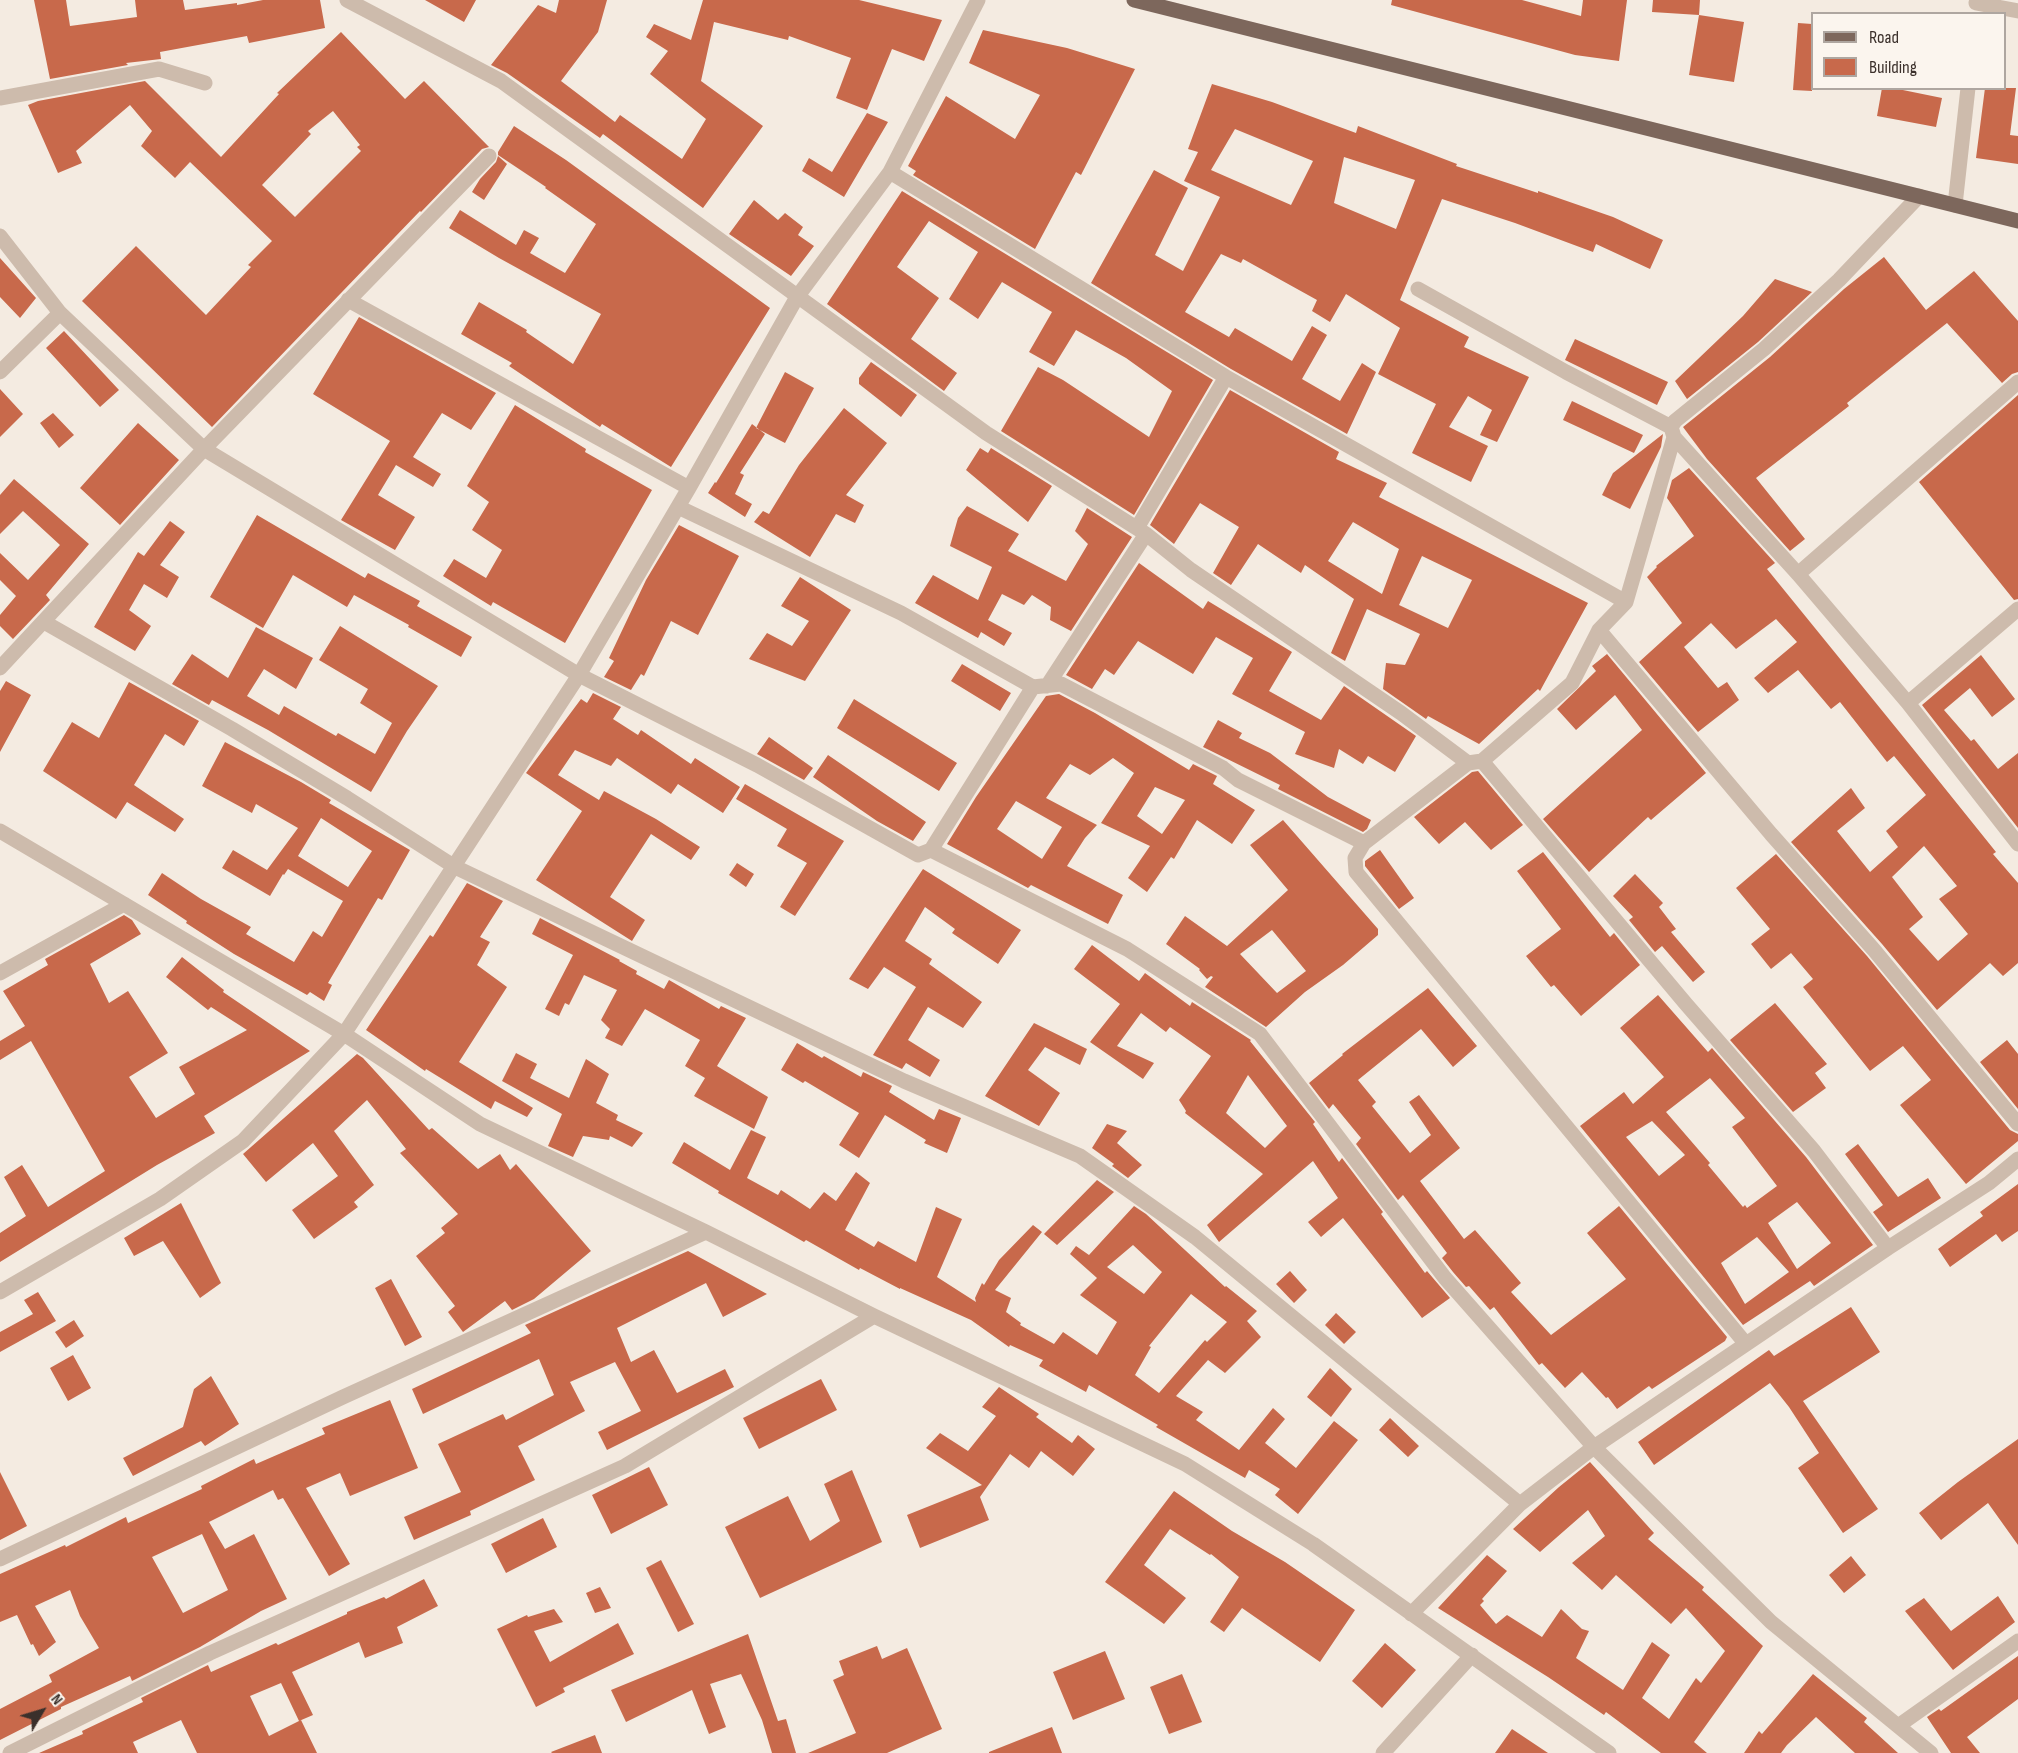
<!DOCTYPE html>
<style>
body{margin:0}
#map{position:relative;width:2018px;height:1753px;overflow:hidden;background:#f4ebe1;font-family:"Sofia Sans Condensed",sans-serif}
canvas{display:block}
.legend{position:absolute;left:1811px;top:12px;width:195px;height:78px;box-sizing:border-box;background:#fbf5ee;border:2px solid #aea6a0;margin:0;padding:8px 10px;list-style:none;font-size:18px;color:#3b302b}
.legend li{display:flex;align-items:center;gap:12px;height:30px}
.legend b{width:30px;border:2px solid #aea6a0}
.north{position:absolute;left:12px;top:1681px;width:60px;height:60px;-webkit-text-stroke:4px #fbf5ee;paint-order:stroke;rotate:52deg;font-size:16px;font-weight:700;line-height:24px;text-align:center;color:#3b302b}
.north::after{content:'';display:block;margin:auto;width:21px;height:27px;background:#3b302b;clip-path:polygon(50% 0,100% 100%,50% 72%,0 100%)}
</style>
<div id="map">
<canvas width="2018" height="1753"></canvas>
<ul class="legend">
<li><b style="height:8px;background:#7d675c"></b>Road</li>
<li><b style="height:16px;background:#c8694b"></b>Building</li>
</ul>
<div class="north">N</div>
</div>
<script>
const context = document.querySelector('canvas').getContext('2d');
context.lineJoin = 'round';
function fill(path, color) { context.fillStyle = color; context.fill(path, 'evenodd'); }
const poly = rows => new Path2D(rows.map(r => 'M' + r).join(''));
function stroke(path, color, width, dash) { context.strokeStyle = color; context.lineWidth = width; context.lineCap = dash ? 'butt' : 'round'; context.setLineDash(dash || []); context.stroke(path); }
const building = poly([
 [34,0,66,0,70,26,137,17,135,0,183,0,185,10,237,3,237,5,263,0,320,0,325,28,249,43,247,36,160,52,161,59,126,63,128,65,50,79],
 [425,0,476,0,464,22],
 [559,0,607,0,598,32,561,81,615,122,620,115,682,159,706,119,650,74,668,51,646,37,654,24,691,40,703,0,859,0,942,20,924,61,892,49,867,110,836,98,851,58,789,36,788,40,714,22,701,81,763,126,703,208,603,134,600,138,507,73,491,65,538,5,556,13],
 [1392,0,1522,0,1581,16,1583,0,1627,0,1619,61,1575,55,1391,5],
 [1653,0,1700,0,1699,15,1652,12],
 [1699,15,1744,22,1734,82,1689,75],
 [1798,23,1812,24,1812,91,1793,90],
 [983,30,1067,48,1135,69,1081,175,1076,172,1035,249,913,175,916,171,908,166,946,96,1015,139,1040,95,969,63],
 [341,32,405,99,424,81,489,147,482,149,421,212,420,211,212,427,82,301,136,246,206,315,251,267,248,265,272,241,190,162,175,178,141,146,152,131,130,105,76,151,82,163,58,173,28,105,38,101,145,81,221,157,279,94,277,93],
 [333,111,360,145,357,147,361,151,295,217,262,185,311,134,308,131],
 [1212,84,1272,102,1356,133,1358,126,1457,164,1456,166,1538,193,1538,191,1613,217,1663,240,1650,269,1596,244,1593,252,1515,223,1442,199,1400,300,1469,337,1464,347,1529,377,1497,442,1480,435,1492,410,1468,396,1449,427,1488,446,1471,482,1412,453,1436,404,1378,374,1400,328,1346,294,1330,322,1312,311,1317,300,1243,259,1241,263,1221,254,1185,312,1229,337,1235,328,1292,361,1312,326,1327,335,1302,379,1340,401,1362,363,1376,372,1347,434,1231,369,1091,283,1154,170,1188,188,1155,255,1183,271,1220,197,1184,181,1198,152,1188,149],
 [1235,129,1313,161,1291,205,1211,170],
 [1344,157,1415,180,1396,229,1334,203],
 [1882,88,1893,88,1942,98,1936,127,1877,116],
 [1985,88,2016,88,2010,135,2018,136,2018,164,1976,158],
 [867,113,888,122,844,197,802,171,809,158,832,172],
 [514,126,566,160,770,308,671,467,602,424,600,427,509,366,512,363,461,334,479,302,527,330,526,332,573,364,601,314,499,258,449,228,460,210,516,245,524,230,539,238,530,253,565,273,596,224,545,188,546,187,498,155,498,152],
 [498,156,507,164,484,200,472,192,480,179,496,162],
 [902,191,1213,380,1134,515,1001,431,1038,367,1063,380,1149,437,1172,391,1126,358,1076,330,1054,366,1029,352,1052,312,1002,282,978,319,949,299,978,252,929,221,897,267,939,298,911,339,957,373,944,391,827,304],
 [754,200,778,220,785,213,803,227,798,235,814,246,791,276,729,234],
 [1884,257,1926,310,1974,271,2018,321,2018,372,2012,374,2002,383,1947,323,1847,403,1849,406,1756,478,1805,539,1790,551,1707,459,1683,427,1770,357,1844,289],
 [0,258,36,298,20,318,0,297],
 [1775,279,1812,292,1758,342,1687,399,1675,381,1743,316],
 [359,317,496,393,471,430,442,413,413,457,441,474,433,487,396,465,378,495,415,517,395,550,341,520,390,441,313,394],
 [64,331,119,390,100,407,46,348],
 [1575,339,1668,382,1657,405,1565,360],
 [871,362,917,395,901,417,859,384,859,378],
 [785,372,814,388,785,443,756,428],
 [0,389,23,414,0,437],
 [1230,390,1339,452,1336,459,1387,483,1379,497,1588,603,1540,691,1538,689,1479,744,1428,716,1426,719,1383,689,1386,663,1405,665,1420,634,1367,609,1345,661,1331,653,1354,599,1305,565,1301,573,1258,544,1231,585,1213,573,1239,527,1200,503,1174,544,1150,525],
 [1353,522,1399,549,1382,594,1328,561],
 [1422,556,1472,580,1448,628,1399,605],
 [2018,395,2018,599,2014,600,1919,482],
 [1572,401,1643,435,1634,453,1563,420],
 [515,405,586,449,585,452,652,490,565,643,493,602,491,606,443,576,454,559,486,578,502,550,472,530,489,502,467,486],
 [844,408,887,443,846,495,864,505,855,523,836,514,810,557,754,522,763,511,769,514,799,465],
 [53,413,74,435,59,448,40,423],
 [138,423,179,460,120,525,80,488],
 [752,424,765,434,740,473,744,475,735,494,752,504,745,517,708,493,715,482,716,483],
 [1663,434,1661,447,1630,509,1602,495,1613,473],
 [980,448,988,453,991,448,1052,486,1028,522,966,470],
 [1689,468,1775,563,1767,569,1910,745,1996,852,1993,854,2018,883,2018,963,2003,976,1990,963,1937,1010,1882,944,1791,842,1851,788,1865,808,1837,831,1870,872,1898,847,1886,831,1926,795,1894,756,1887,762,1840,702,1831,709,1798,670,1768,693,1754,678,1797,642,1776,619,1736,649,1711,623,1684,647,1718,688,1727,682,1739,700,1698,732,1639,662,1682,623,1647,577,1657,567,1656,566,1694,536,1667,498,1672,480],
 [1924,846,1957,886,1939,899,1968,934,1938,961,1909,929,1923,917,1892,877],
 [14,479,89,544,46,595,50,600,13,639,0,626,0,615,16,596,0,580,0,553,28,580,60,545,23,511,0,534,0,495],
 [967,506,1019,534,1008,551,1066,581,1088,544,1075,531,1087,508,1132,537,1071,631,1050,620,1051,607,1032,595,1024,605,1002,594,988,620,1012,633,1004,646,981,632,978,638,915,603,933,575,978,600,992,567,950,546,958,518],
 [257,515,365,578,368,573,420,601,417,606,472,637,461,657,408,627,409,625,354,595,347,607,293,575,263,628,210,597],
 [170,521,185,532,160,565,179,577,167,598,144,584,129,610,151,626,135,651,94,627,138,552,144,556],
 [679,525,739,556,698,635,671,621,644,676,641,674,631,690,604,677,614,661,609,658,646,580],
 [1139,563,1203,609,1208,601,1292,652,1269,691,1321,720,1344,686,1416,736,1395,772,1368,756,1363,764,1339,749,1334,768,1295,754,1305,732,1232,694,1253,658,1216,637,1193,674,1138,641,1114,675,1105,669,1092,689,1066,675],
 [800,577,851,610,805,681,749,659,767,633,792,646,809,621,781,606],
 [340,626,438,686,407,731,371,792,268,730,212,700,209,705,172,684,192,654,228,678,256,627,313,658,296,689,264,669,247,696,279,715,284,706,336,736,338,733,375,754,392,723,360,703,368,689,319,660],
 [1607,654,1706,773,1651,820,1648,817,1589,872,1543,819,1642,730,1615,695,1576,730,1557,709,1596,671,1592,666],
 [1981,655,2015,699,1992,717,1970,688,1944,710,1971,741,1974,739,1998,769,2018,753,2018,828,1922,705],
 [962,664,1011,693,1000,711,951,681],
 [6,681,31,695,0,752,0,691],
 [129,682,199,721,184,746,165,734,134,785,184,819,175,832,127,802,116,819,43,771,72,722,99,738],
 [593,693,621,707,613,719,638,735,641,730,691,764,695,758,740,787,723,813,678,784,671,794,617,758,611,766,575,750,558,775,599,800,604,791,656,819,700,847,691,860,651,834,610,897,645,920,632,941,536,880,582,811,526,773,581,699,587,703],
 [1059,694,1095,713,1189,770,1193,764,1217,776,1213,784,1255,810,1232,844,1197,820,1174,859,1171,857,1147,892,1128,878,1150,846,1101,823,1134,773,1113,758,1090,775,1070,764,1046,798,1097,825,1085,838,1067,866,1123,895,1108,924,1031,885,1028,888,947,844,976,797,1046,696],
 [1155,787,1185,800,1162,834,1137,816],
 [1016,801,1062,827,1042,859,997,829],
 [854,699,957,763,939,791,837,728],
 [1218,720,1242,733,1239,738,1270,753,1328,797,1371,820,1367,829,1363,832,1278,789,1280,785,1203,747],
 [769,737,813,768,804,780,757,754],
 [225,742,301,782,331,800,329,803,410,850,382,900,378,898,328,983,332,985,324,1001,310,992,307,995,234,954,186,923,187,921,148,895,162,873,201,899,251,927,246,934,294,962,313,931,322,937,343,901,288,869,284,875,283,874,270,896,222,868,233,850,267,870,298,828,256,804,252,813,202,786],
 [321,818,372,851,348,887,298,856],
 [828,755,926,822,913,841,877,821,813,777],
 [1478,771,1523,825,1491,850,1465,822,1439,844,1414,817,1472,772],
 [745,784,844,841,795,916,780,907,807,863,777,846,787,829,736,799],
 [1283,820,1378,929,1378,935,1343,965,1305,992,1266,1027,1205,987,1213,977,1211,976,1207,979,1199,970,1200,969,1166,944,1185,916,1227,946,1288,890,1250,845],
 [1272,930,1306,971,1277,993,1240,954],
 [1380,850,1414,898,1399,909,1365,866,1365,861],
 [1543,852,1610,937,1614,933,1640,965,1581,1016,1554,985,1551,987,1526,956,1561,929,1517,871],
 [1776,854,1867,956,2010,1130,2018,1134,2018,1141,1966,1184,1900,1105,1931,1080,1903,1046,1870,1071,1803,987,1813,979,1791,953,1771,969,1751,944,1770,929,1736,888],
 [737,863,754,874,746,887,729,875],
 [923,869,1021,930,998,964,952,933,955,929,925,907,905,941,932,959,929,964,982,1002,963,1028,928,1007,908,1040,940,1060,930,1077,906,1063,902,1069,873,1055,916,987,884,967,868,989,849,979],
 [1635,874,1663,903,1659,907,1676,929,1671,932,1705,972,1693,982,1662,946,1655,952,1629,920,1633,917,1613,896],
 [467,883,503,901,480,937,490,942,477,965,507,987,459,1062,533,1108,527,1117,495,1101,491,1109,426,1069,425,1071,366,1030,430,935,433,937],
 [124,915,132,920,141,934,90,964,109,1003,128,991,168,1053,129,1077,156,1118,195,1094,179,1067,247,1030,211,1007,208,1010,166,977,182,957,224,990,223,992,310,1051,204,1116,215,1133,157,1165,0,1262,0,1233,26,1216,4,1177,22,1165,48,1207,105,1171,31,1041,0,1060,0,1041,25,1026,3,991,48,965,45,959],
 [540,918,620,960,619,961,637,971,636,974,664,989,669,980,719,1009,721,1006,746,1018,717,1066,768,1097,754,1129,694,1096,705,1078,685,1066,700,1040,645,1009,622,1046,605,1038,610,1029,601,1020,617,990,584,975,569,1005,565,1003,559,1016,545,1009,573,955,532,934],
 [1092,945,1139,981,1145,973,1190,1006,1192,1002,1251,1040,1250,1041,1315,1122,1313,1124,1339,1162,1342,1158,1383,1212,1381,1214,1425,1273,1427,1271,1450,1298,1422,1318,1343,1218,1321,1237,1308,1222,1338,1198,1313,1161,1219,1242,1207,1225,1263,1174,1185,1113,1186,1111,1179,1100,1211,1056,1170,1027,1166,1032,1141,1013,1117,1046,1154,1063,1143,1079,1090,1042,1120,1004,1074,969],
 [1248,1075,1287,1126,1265,1148,1226,1113],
 [1428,988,1477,1046,1453,1067,1421,1029,1358,1080,1376,1102,1372,1106,1410,1153,1431,1135,1409,1102,1419,1095,1460,1148,1420,1181,1464,1239,1475,1230,1521,1283,1511,1292,1551,1335,1626,1279,1587,1233,1619,1206,1727,1337,1725,1341,1652,1389,1649,1386,1617,1409,1608,1397,1606,1398,1582,1372,1565,1388,1542,1363,1539,1365,1494,1307,1490,1310,1469,1286,1466,1287,1453,1272,1442,1258,1447,1253,1403,1195,1398,1200,1356,1144,1361,1138,1333,1104,1329,1109,1309,1083,1343,1055,1342,1054],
 [1658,995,1708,1052,1712,1048,1806,1157,1873,1245,1814,1286,1810,1281,1743,1325,1580,1126,1624,1092,1633,1104,1664,1077,1620,1028],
 [1710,1078,1745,1118,1732,1127,1777,1186,1747,1208,1745,1205,1743,1207,1708,1165,1710,1163,1666,1112],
 [1652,1121,1685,1155,1659,1176,1626,1137],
 [1797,1202,1831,1243,1797,1269,1768,1223],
 [1757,1237,1789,1272,1745,1304,1721,1263],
 [1775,1003,1827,1064,1815,1073,1826,1088,1793,1112,1730,1040],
 [1034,1023,1087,1049,1080,1065,1045,1047,1028,1070,1060,1093,1039,1126,985,1096],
 [2007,1040,2018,1054,2018,1109,1980,1062],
 [797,1043,822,1058,824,1056,861,1077,863,1072,892,1086,889,1092,934,1120,939,1109,961,1118,947,1153,924,1143,926,1140,885,1115,859,1158,839,1145,859,1113,805,1081,803,1083,781,1070],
 [516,1053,537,1064,530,1078,569,1098,586,1059,609,1074,596,1103,618,1115,616,1120,643,1133,632,1147,610,1136,609,1140,583,1136,573,1157,548,1146,562,1114,502,1081],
 [357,1054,363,1058,429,1130,432,1128,478,1169,500,1154,510,1170,516,1164,591,1251,534,1299,512,1310,505,1301,463,1332,448,1312,455,1306,416,1256,445,1233,441,1228,458,1214,400,1153,406,1149,367,1100,334,1131,374,1185,354,1202,358,1207,314,1239,292,1210,338,1176,313,1143,266,1182,243,1154],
 [1107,1124,1127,1131,1117,1143,1142,1165,1128,1178,1112,1166,1114,1164,1092,1148],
 [751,1130,766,1137,747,1178,778,1195,781,1190,810,1209,824,1192,836,1201,856,1172,870,1183,845,1230,874,1247,878,1241,916,1262,936,1207,962,1219,937,1277,976,1302,975,1298,982,1283,984,1285,999,1260,1033,1225,1042,1232,995,1290,1011,1298,1006,1312,1021,1323,1020,1325,1054,1344,1063,1332,1097,1355,1117,1322,1080,1295,1097,1278,1070,1254,1076,1246,1089,1255,1134,1206,1146,1214,1225,1287,1226,1286,1257,1311,1247,1321,1261,1337,1225,1373,1208,1360,1176,1396,1203,1412,1196,1420,1239,1450,1273,1408,1285,1419,1265,1443,1296,1468,1334,1421,1358,1440,1298,1514,1275,1495,1280,1489,1249,1470,1245,1478,1156,1427,1158,1425,1089,1385,1086,1392,1039,1366,1043,1360,1010,1345,1009,1347,971,1320,900,1288,900,1289,860,1268,859,1270,806,1240,804,1242,718,1193,719,1191,672,1163,684,1142,730,1170],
 [1133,1245,1162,1272,1144,1294,1107,1267],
 [1191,1294,1227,1322,1207,1342,1205,1340,1159,1393,1135,1375,1151,1347,1149,1346],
 [1858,1144,1898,1197,1928,1178,1941,1198,1888,1232,1873,1212,1883,1205,1845,1154],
 [1097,1180,1114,1192,1057,1245,1044,1234],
 [2018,1184,2018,1231,2002,1242,1996,1234,1950,1267,1938,1249,1983,1216,1980,1212],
 [181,1203,221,1283,200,1298,163,1241,134,1256,124,1238],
 [688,1251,767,1294,723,1317,706,1283,617,1328,631,1362,654,1350,677,1393,725,1369,734,1387,607,1450,598,1432,641,1411,615,1362,570,1382,585,1411,518,1446,535,1480,470,1511,471,1515,414,1540,404,1517,461,1492,438,1444,503,1414,506,1420,554,1395,539,1359,423,1414,412,1389,531,1333,525,1325],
 [1290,1271,1307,1290,1294,1303,1276,1284],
 [391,1279,422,1337,405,1346,375,1288],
 [38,1292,56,1321,0,1352,0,1332,33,1314,24,1300],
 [1851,1307,1880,1352,1803,1401,1878,1509,1843,1533,1798,1468,1819,1453,1789,1407,1770,1383,1654,1465,1638,1442,1769,1350,1774,1356],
 [1336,1313,1356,1332,1344,1344,1325,1325],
 [74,1320,84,1336,66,1348,55,1332],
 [73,1355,91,1388,68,1401,50,1368],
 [1330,1368,1352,1389,1331,1417,1307,1397],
 [211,1376,239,1424,205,1446,201,1441,133,1476,123,1458,183,1427,194,1389],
 [821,1379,837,1410,759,1449,743,1418],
 [999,1387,1039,1414,1036,1417,1072,1443,1078,1435,1095,1449,1073,1476,1041,1451,1029,1468,1010,1454,980,1497,989,1520,920,1548,907,1515,982,1485,926,1448,940,1433,968,1451,996,1416,982,1407],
 [390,1400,418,1468,350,1496,340,1473,306,1488,350,1564,329,1576,283,1498,278,1500,273,1490,209,1522,225,1549,254,1534,287,1599,261,1611,200,1647,132,1681,130,1676,61,1707,61,1709,0,1740,0,1709,52,1682,49,1675,99,1648,80,1616,70,1590,35,1606,56,1642,39,1656,33,1644,31,1645,17,1615,0,1622,0,1574,65,1545,66,1547,126,1517,128,1523,202,1489,201,1486,254,1459,256,1464,325,1434,322,1428],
 [202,1534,228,1590,183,1613,152,1557],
 [1390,1418,1419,1446,1408,1457,1379,1430],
 [2018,1439,2018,1545,1988,1503,1941,1540,1919,1513,1958,1482],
 [1590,1462,1654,1533,1648,1539,1704,1587,1702,1590,1763,1646,1694,1742,1707,1753,1661,1753,1606,1712,1604,1715,1548,1677,1438,1608,1487,1555,1507,1571,1482,1599,1484,1601,1480,1605,1496,1624,1507,1615,1542,1637,1561,1609,1582,1629,1589,1631,1576,1658,1623,1690,1652,1642,1670,1655,1642,1698,1669,1719,1696,1678,1701,1683,1725,1651,1686,1608,1671,1624,1616,1575,1602,1590,1572,1563,1605,1536,1588,1510,1540,1552,1513,1529,1559,1487],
 [649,1467,668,1505,611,1534,592,1495],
 [852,1470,882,1542,760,1598,725,1527,788,1496,810,1541,840,1521,824,1484],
 [0,1472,27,1526,0,1540],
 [1174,1491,1232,1531,1285,1562,1355,1610,1320,1662,1242,1608,1224,1632,1210,1622,1239,1577,1211,1554,1210,1555,1170,1529,1144,1565,1186,1598,1164,1624,1105,1582],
 [543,1518,557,1547,506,1573,491,1544],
 [1851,1556,1866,1575,1844,1593,1829,1575],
 [661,1560,694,1624,678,1632,646,1568],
 [424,1579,438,1606,397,1627,403,1643,365,1658,359,1642,292,1672,313,1715,299,1721,281,1683,250,1696,269,1736,301,1720,317,1753,197,1753,181,1720,133,1742,138,1753,39,1753,83,1734,82,1731,143,1702,141,1698,208,1665,211,1672,276,1643,278,1645,347,1614,347,1612,384,1597,386,1599],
 [600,1587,611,1608,595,1613,586,1593],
 [1998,1596,2015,1622,1953,1670,1905,1611,1924,1598,1951,1631],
 [554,1609,563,1622,534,1631,550,1662,618,1623,634,1654,563,1688,565,1692,536,1707,497,1629,527,1615,528,1617],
 [748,1634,778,1721,786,1719,796,1753,772,1753,762,1720,741,1674,710,1684,726,1727,709,1734,692,1690,626,1722,611,1690],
 [1385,1643,1416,1670,1382,1708,1352,1681],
 [877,1646,882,1659,907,1648,942,1729,887,1753,808,1753,856,1733,833,1680,844,1675,839,1661],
 [1105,1651,1125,1699,1073,1720,1053,1672],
 [2018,1656,2018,1699,1967,1737,1980,1753,1951,1753,1927,1717,1939,1709,1941,1711],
 [1182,1674,1202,1722,1169,1734,1150,1687],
 [1813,1674,1867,1718,1864,1722,1898,1753,1855,1753,1816,1717,1787,1745,1781,1753,1744,1753,1759,1731,1762,1734],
 [1052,1727,1062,1753,989,1753,989,1752],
 [1512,1729,1548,1753,1495,1753],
 [595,1735,602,1753,552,1753,551,1752]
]);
const minor = poly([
 [347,0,501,81,986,433,1146,534,1191,570,1401,713,1468,763],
 [1976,3,2018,11],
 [0,98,159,69,205,83],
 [890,172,1226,377,1626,602],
 [1955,205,1968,88],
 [0,236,60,313,204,449,579,675,757,765,918,855,931,850,1127,949,1260,1034,1445,1278,1594,1447,1771,1622,1931,1753],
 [1418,289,1566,372,1671,427],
 [348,300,689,488],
 [0,372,60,313],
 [1674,437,1671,427,1675,421,1764,349,1839,280,1919,196],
 [678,507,901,613,1033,687,1061,684,1223,768,1238,780,1364,843,1468,763,1482,761,1572,683,1599,630,1626,602,1674,437,1798,574,1908,703,2018,844],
 [1137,528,1226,377],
 [1798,574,2018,382],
 [44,622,232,729,347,798,455,867,904,1081,1080,1156,1195,1237,1520,1504],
 [1599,630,1771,834,1874,950,2018,1124],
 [0,668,204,449,489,156],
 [1047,686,1146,534],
 [1908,703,2018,609],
 [1482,761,1686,1004,1814,1151,1888,1248],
 [0,831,344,1034,480,1124,706,1232,874,1316,1185,1464,1313,1544,1609,1753],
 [1364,843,1355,858,1356,872,1746,1344],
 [931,850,1033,687],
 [0,973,124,904],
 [0,1292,160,1199,243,1141,344,1034,579,675,689,488,797,297,890,172,978,0],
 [0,1559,343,1397,706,1232],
 [1411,1614,1520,1504,1594,1447,1888,1248,1989,1183,2018,1159],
 [1898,1726,2018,1641],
 [10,1753,210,1653,625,1466,874,1316],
 [1383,1753,1472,1655]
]);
const major = poly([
 [1134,0,2018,221]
]);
fill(building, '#c8694b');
stroke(minor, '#cdbbac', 15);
stroke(major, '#7d675c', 15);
</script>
